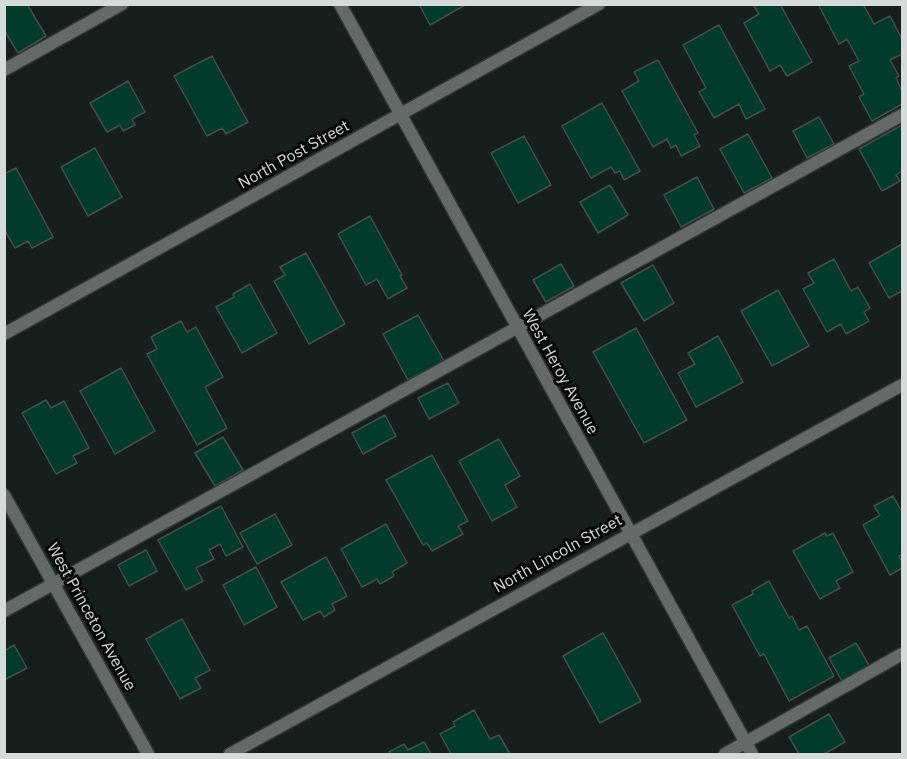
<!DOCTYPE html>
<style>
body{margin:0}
#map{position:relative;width:907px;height:759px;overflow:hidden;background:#171f1c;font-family:"IBM Plex Sans",sans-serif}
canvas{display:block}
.frame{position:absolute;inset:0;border:6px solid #d5dbd8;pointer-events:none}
</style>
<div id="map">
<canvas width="907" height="759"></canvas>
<div class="frame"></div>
</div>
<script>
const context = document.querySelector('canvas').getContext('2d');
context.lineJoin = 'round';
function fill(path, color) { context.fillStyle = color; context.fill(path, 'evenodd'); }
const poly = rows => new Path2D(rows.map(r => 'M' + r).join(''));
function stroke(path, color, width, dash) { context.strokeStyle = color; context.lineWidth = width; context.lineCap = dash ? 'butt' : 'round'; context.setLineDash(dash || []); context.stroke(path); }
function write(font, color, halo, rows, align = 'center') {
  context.font = font + ' "IBM Plex Sans",sans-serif'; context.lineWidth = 6; context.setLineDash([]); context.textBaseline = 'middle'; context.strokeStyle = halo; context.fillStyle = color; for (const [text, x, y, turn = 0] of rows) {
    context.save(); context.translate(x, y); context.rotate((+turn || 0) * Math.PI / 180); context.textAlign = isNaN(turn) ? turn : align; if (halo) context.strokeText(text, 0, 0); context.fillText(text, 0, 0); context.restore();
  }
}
const building = poly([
 [7,4,27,4,46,36,18,53,4,30,4,6,7,4],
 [419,4,465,4,465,5,430,25,419,4],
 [757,4,780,4,812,62,787,76,780,65,770,71,744,23,759,14,754,6,757,4],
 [818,4,863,4,874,24,890,16,902,39,902,54,890,60,899,76,896,78,902,91,902,104,872,121,859,97,864,94,849,66,859,61,847,39,839,44,818,4],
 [719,25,765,109,746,119,739,104,714,118,699,92,706,88,683,45,719,25],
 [212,56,248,122,226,134,222,128,207,136,174,76,212,56],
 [658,60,698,133,694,135,700,146,681,156,676,145,671,148,667,139,653,147,622,91,639,81,634,72,658,60],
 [128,81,145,112,132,119,135,125,123,131,120,125,107,132,90,103,128,81],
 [602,103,640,171,624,180,620,171,615,173,611,167,591,178,562,126,602,103],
 [819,117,834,144,807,158,793,131,819,117],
 [902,125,902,171,896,175,900,181,882,191,859,149,902,125],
 [748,134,772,178,744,193,720,149,748,134],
 [524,136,551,185,518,203,491,153,524,136],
 [95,148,122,197,88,216,61,167,95,148],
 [16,168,53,237,32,248,28,241,15,248,4,229,4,174,16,168],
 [697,177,714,209,681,227,664,195,697,177],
 [610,185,628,215,598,233,580,202,610,185],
 [370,216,402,275,400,276,407,288,388,299,377,279,366,285,338,234,370,216],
 [902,244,902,291,889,298,869,263,902,244],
 [306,253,345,324,309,344,274,281,285,275,280,267,306,253],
 [834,259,851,291,858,287,870,308,864,312,869,321,846,334,841,324,827,332,803,289,814,283,808,273,834,259],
 [561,264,574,286,546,302,533,280,561,264],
 [653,265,674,303,644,321,621,283,653,265],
 [250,284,277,333,242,353,216,307,234,297,233,294,250,284],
 [778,290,809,346,772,366,741,311,778,290],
 [418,315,444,361,408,380,383,334,418,315],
 [181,321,187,332,196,327,223,377,205,387,227,428,197,445,147,354,157,349,151,337,181,321],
 [636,328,687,420,644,443,593,352,636,328],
 [718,336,743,382,696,407,678,373,695,364,688,353,718,336],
 [121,368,155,431,115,454,80,391,121,368],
 [448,383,459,403,429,419,418,398,448,383],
 [46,400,51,408,64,401,89,448,73,456,77,463,56,474,22,413,46,400],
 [385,415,396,436,363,454,352,433,385,415],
 [223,437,243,470,215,486,195,453,223,437],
 [499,439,520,476,505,485,517,507,492,521,459,461,499,439],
 [432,455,468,521,458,526,463,534,432,551,427,543,423,545,386,480,432,455],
 [893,496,902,512,902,555,899,556,902,562,902,568,890,575,863,525,880,515,874,506,893,496],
 [221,506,243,547,226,556,220,544,209,550,214,559,196,568,203,581,186,590,158,540,221,506],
 [275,514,292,545,257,564,240,533,275,514],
 [386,524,407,563,392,572,394,576,380,584,377,579,362,587,341,549,386,524],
 [825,533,827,536,833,533,853,572,836,581,840,588,820,599,793,551,825,533],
 [146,550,157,571,129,586,118,565,146,550],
 [326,557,347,596,332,604,335,610,324,617,320,611,303,620,281,582,326,557],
 [256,567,277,607,244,625,223,585,256,567],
 [769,581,789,618,792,616,799,630,807,626,834,676,789,701,764,654,760,656,732,605,753,594,752,591,769,581],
 [182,619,210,670,195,678,201,688,180,699,146,639,182,619],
 [603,633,641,701,600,723,563,656,603,633],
 [856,643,870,667,843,683,829,658,856,643],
 [14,645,27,668,4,680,4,647,6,650,14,645],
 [474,710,490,739,499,735,510,754,451,754,440,734,455,726,453,722,474,710],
 [829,714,845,742,824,754,799,754,789,737,829,714],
 [424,742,431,754,391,754,389,752,404,744,408,750,424,742]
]);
const lane = poly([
 [4,70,122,4],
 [4,611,902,115],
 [725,754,902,654]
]);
const street = poly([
 [340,4,752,754],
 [4,334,599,4],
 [4,495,148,754],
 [230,754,902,385]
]);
const streetNames = [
 ["North Post Street",294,155,-29],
 ["West Heroy Avenue",560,372,61],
 ["North Lincoln Street",558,554,-29],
 ["West Princeton Avenue",91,617,61]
];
fill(building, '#023b2b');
stroke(building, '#444d49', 1.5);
stroke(lane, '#323936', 15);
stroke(street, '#323936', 15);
stroke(lane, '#656a68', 12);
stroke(street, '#656a68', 12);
write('16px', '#d5dbd8', '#060807', streetNames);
</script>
